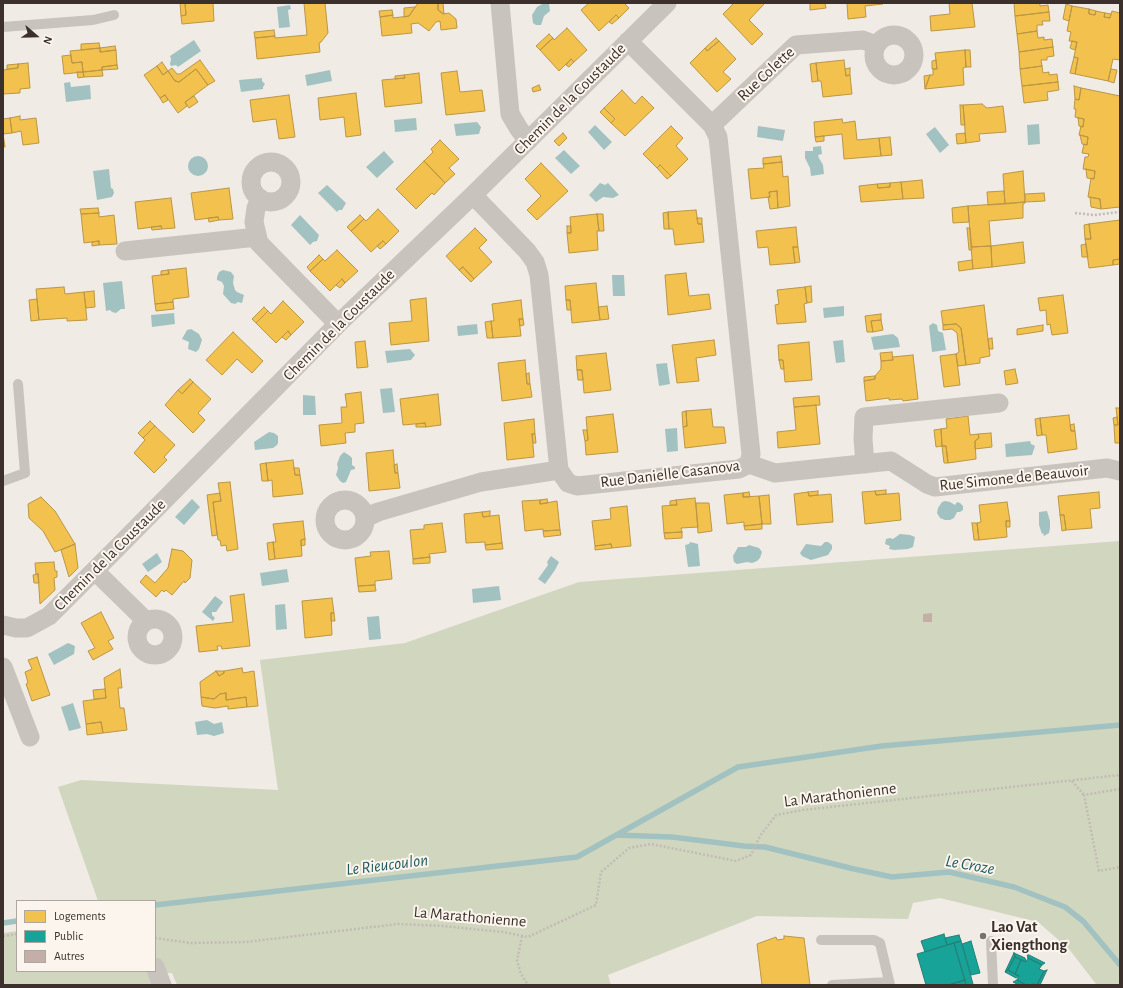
<!DOCTYPE html>
<style>
body{margin:0}
#map{position:relative;width:1123px;height:988px;overflow:hidden;background:#f0ebe5;font-family:"Alegreya Sans",sans-serif}
canvas{display:block}
.frame{position:absolute;inset:0;border:4px solid #3b302b;pointer-events:none}
.legend{position:absolute;left:16px;top:900px;width:140px;height:72px;box-sizing:border-box;background:#fbf5ee;border:1px solid #aea6a0;margin:0;padding:5px 7px;list-style:none;font-size:12px;color:#3b302b}
.legend li{display:flex;align-items:center;gap:8px;height:20px}
.legend b{width:20px;border:1px solid #aea6a0}
.north{position:absolute;left:16px;top:16px;width:40px;height:40px;-webkit-text-stroke:3px #fbf5ee;paint-order:stroke;rotate:110deg;font-size:11px;font-weight:700;line-height:16px;text-align:center;color:#3b302b}
.north::after{content:'';display:block;margin:auto;width:14px;height:18px;background:#3b302b;clip-path:polygon(50% 0,100% 100%,50% 72%,0 100%)}
</style>
<div id="map">
<canvas width="1123" height="988"></canvas>
<div class="frame"></div>
<ul class="legend">
<li><b style="height:11px;background:#f2c14e"></b>Logements</li>
<li><b style="height:11px;background:#17a398"></b>Public</li>
<li><b style="height:11px;background:#c3afa7"></b>Autres</li>
</ul>
<div class="north">N</div>
</div>
<script>
const context = document.querySelector('canvas').getContext('2d');
context.lineJoin = 'round';
function fill(path, color) { context.fillStyle = color; context.fill(path, 'evenodd'); }
const poly = rows => new Path2D(rows.map(r => 'M' + r).join(''));
function stroke(path, color, width, dash) { context.strokeStyle = color; context.lineWidth = width; context.lineCap = dash ? 'butt' : 'round'; context.setLineDash(dash || []); context.stroke(path); }
function write(font, color, halo, rows, align = 'center') {
  context.font = font + ' "Alegreya Sans",sans-serif'; context.lineWidth = 4; context.setLineDash([]); context.textBaseline = 'middle'; context.strokeStyle = halo; context.fillStyle = color; for (const [text, x, y, turn = 0] of rows) {
    context.save(); context.translate(x, y); context.rotate((+turn || 0) * Math.PI / 180); context.textAlign = isNaN(turn) ? turn : align; if (halo) context.strokeText(text, 0, 0); context.fillText(text, 0, 0); context.restore();
  }
}
const green = poly([
 [1120,541,1120,983,1116,985,1096,984,1069,949,1038,922,940,898,913,903,908,919,757,916,608,975,611,985,177,985,172,973,165,973,155,956,155,901,98,901,58,787,81,780,278,790,260,660,405,643,579,582],
 [17,931,17,971,149,971,154,985,3,985,3,933]
]);
const water = poly([
 [544,3,549,4,550,11,544,16,541,25,536,25,533,23,532,15,537,7],
 [290,5,291,9,288,10,290,27,279,28,277,7],
 [194,40,201,51,178,67,176,65,171,66,170,64,171,59,170,56],
 [330,70,332,81,307,86,305,75],
 [262,78,262,81,265,84,263,87,263,89,241,92,239,80],
 [70,82,71,87,90,85,91,99,66,102,64,83],
 [416,118,417,130,395,132,394,120],
 [477,122,481,127,479,134,456,136,454,124],
 [1039,124,1040,144,1028,145,1027,125],
 [595,125,612,142,604,150,588,132],
 [758,126,785,130,783,141,757,137],
 [935,127,949,145,940,153,926,134],
 [821,146,822,154,818,155,819,158,823,165,824,174,811,176,810,168,805,158,805,151,813,151,813,147],
 [564,150,580,166,571,174,555,158],
 [384,151,394,162,377,178,366,167],
 '188 166a10 10 0 1 1 20 0a10 10 0 1 1-20 0Z',
 [109,169,111,188,113,189,114,193,112,197,97,200,93,171],
 [600,183,605,185,608,183,619,195,613,198,603,197,596,202,589,195],
 [327,185,346,203,342,210,339,210,337,212,318,193],
 [300,215,319,235,317,241,313,242,310,245,291,225],
 [223,270,231,272,234,276,233,283,235,290,237,292,244,295,242,303,238,302,235,304,231,303,223,294,224,286,222,282,217,280,217,277,219,272],
 [612,275,624,275,625,296,613,296],
 [122,281,125,309,121,309,116,313,112,312,110,310,106,311,103,283],
 [844,306,844,316,824,318,823,308],
 [174,313,175,324,152,327,151,315],
 [933,323,937,325,938,331,943,333,946,350,932,352,929,326],
 [477,324,478,334,458,336,457,326],
 [191,329,199,334,202,340,199,349,196,352,188,349,189,342,182,339,187,330],
 [893,334,898,338,900,347,874,350,871,337],
 [843,340,845,362,836,363,833,341],
 [410,349,415,355,411,360,387,363,385,351],
 [667,363,670,384,659,386,656,364],
 [392,388,395,412,383,413,380,389],
 [303,395,315,396,316,415,303,415],
 [677,428,678,451,667,452,665,429],
 [269,432,274,433,278,436,278,443,277,445,273,448,255,450,254,442],
 [1030,441,1031,444,1035,446,1032,455,1006,457,1005,444],
 [344,452,350,456,352,458,352,465,355,467,355,469,351,470,346,482,343,483,340,481,336,475,338,468,337,464,340,456],
 [192,499,200,507,184,525,175,517],
 [945,501,950,502,955,505,957,502,960,503,963,506,963,510,960,512,957,512,954,518,950,520,945,520,940,518,937,513,938,508,942,502],
 [1047,511,1050,521,1050,528,1049,533,1044,536,1043,533,1042,534,1039,525,1039,512],
 [900,534,910,535,915,537,913,547,908,549,894,550,889,549,890,546,885,544,886,539,890,538,893,539],
 [690,542,698,544,700,566,688,567,685,545,689,544],
 [825,542,828,542,832,545,832,549,828,555,811,560,802,556,800,553,806,544,821,546],
 [749,545,759,548,762,552,760,558,757,561,752,563,747,562,737,564,734,562,733,556,738,547,746,547],
 [157,553,162,562,148,572,142,564],
 [551,556,559,562,555,570,545,584,538,579,548,565,547,562],
 [287,569,289,582,262,586,260,573],
 [499,586,501,600,473,603,472,589],
 [215,596,223,602,216,612,212,612,212,615,215,618,213,621,202,612],
 [285,604,287,629,276,630,275,605],
 [379,616,381,639,369,640,367,617],
 [68,643,75,646,74,654,54,665,48,654],
 [73,703,81,728,69,731,61,707],
 [207,720,214,724,222,722,224,733,214,736,207,734,197,735,195,722]
]);
const homes = poly([
 [180,3,185,3,186,15,181,16,180,3],
 [185,3,213,3,214,21,182,24,181,16,186,15,185,3],
 [304,3,325,3,328,33,321,42,319,43,320,52,257,59,255,38,275,36,275,38,307,35,304,3],
 [418,3,438,3,438,10,443,14,449,13,456,19,457,28,441,30,440,21,436,22,429,31,418,23,411,24,412,33,382,36,380,17,393,15,393,18,409,16,418,3],
 [438,3,443,3,444,14,438,10,438,3],
 [589,3,624,3,629,8,619,18,616,15,599,31,581,10,589,3],
 [734,3,765,3,749,20,763,34,752,45,723,14,734,3],
 [810,3,825,3,826,8,810,10,810,3],
 [847,3,883,3,883,4,865,6,866,17,848,19,847,3],
 [949,3,972,3,975,27,931,31,930,16,950,14,949,3],
 [1014,3,1040,3,1040,6,1048,5,1049,12,1015,16,1014,3],
 [1066,4,1072,6,1069,21,1063,19,1066,4],
 [1072,6,1089,9,1089,14,1095,15,1096,11,1105,13,1104,17,1110,18,1112,11,1120,13,1120,60,1113,59,1108,81,1075,74,1078,58,1074,57,1077,42,1069,41,1071,32,1067,31,1072,6],
 [415,7,409,16,404,17,404,8,415,7],
 [1089,9,1096,11,1095,15,1089,14,1089,9],
 [392,10,393,15,380,17,379,11,392,10],
 [1049,12,1050,21,1042,21,1043,25,1037,25,1037,31,1017,34,1015,16,1049,12],
 [1105,13,1111,14,1110,18,1104,17,1105,13],
 [616,15,619,18,612,24,609,22,616,15],
 [567,28,587,50,574,62,571,59,559,71,540,50,553,38,554,40,567,28],
 [274,30,275,36,255,38,254,32,274,30],
 [1037,31,1038,38,1044,37,1044,40,1052,39,1053,47,1019,52,1017,34,1037,31],
 [549,34,553,38,540,50,536,46,549,34],
 [716,38,719,41,707,51,705,48,716,38],
 [719,41,736,59,723,72,731,79,717,92,690,63,705,48,707,51,719,41],
 [1072,41,1077,42,1075,50,1070,48,1072,41],
 [99,43,100,48,81,50,81,44,99,43],
 [115,46,116,50,100,52,100,48,115,46],
 [1053,47,1054,56,1047,57,1047,60,1041,60,1042,66,1020,69,1019,52,1053,47],
 [100,48,100,52,116,50,117,65,102,67,102,70,83,72,82,62,72,63,70,51,100,48],
 [965,50,966,67,963,68,964,85,925,89,930,75,933,75,933,69,937,69,935,53,965,50],
 [965,50,970,50,971,67,966,67,965,50],
 [71,55,72,63,82,62,83,72,64,74,62,56,71,55],
 [1074,57,1078,58,1075,74,1070,73,1074,57],
 [571,59,574,62,569,67,566,65,571,59],
 [200,60,215,81,208,85,196,69,179,82,175,81,168,71,172,68,177,74,180,74,200,60],
 [844,60,846,76,850,75,852,94,823,97,821,81,818,81,816,63,844,60],
 [936,60,937,69,932,69,932,61,936,60],
 [162,62,168,71,163,75,157,66,162,62],
 [28,63,30,88,20,89,20,93,3,94,3,70,18,68,18,64,28,63],
 [816,63,818,81,812,82,810,64,816,63],
 [18,64,18,68,7,69,7,65,18,64],
 [117,65,118,69,102,70,102,67,117,65],
 [157,66,163,75,168,71,175,81,179,82,196,69,208,85,185,102,187,106,178,113,165,95,160,98,144,75,157,66],
 [1042,66,1043,73,1049,72,1049,75,1057,74,1058,82,1022,86,1020,69,1042,66],
 [850,68,850,75,846,76,845,69,850,68],
 [1111,69,1117,70,1114,83,1108,81,1111,69],
 [102,70,103,76,84,77,83,72,102,70],
 [457,71,460,92,482,90,485,111,446,115,441,73,457,71],
 [77,72,83,72,84,77,78,78,77,72],
 [419,73,422,103,385,107,382,80,405,78,404,75,419,73],
 [404,75,405,78,395,79,395,76,404,75],
 [930,75,925,89,924,76,930,75],
 [1058,82,1059,90,1047,92,1048,100,1024,103,1022,86,1058,82],
 [539,85,541,90,533,92,532,88,539,85],
 [1074,86,1081,88,1079,100,1075,99,1074,86],
 [1081,88,1120,96,1120,207,1101,209,1100,199,1088,197,1091,178,1094,179,1095,171,1083,169,1085,157,1088,157,1089,154,1082,153,1084,144,1087,145,1088,137,1079,135,1081,126,1083,127,1084,119,1075,117,1076,109,1074,109,1075,99,1079,100,1081,88],
 [622,90,635,104,642,96,654,108,625,136,611,123,615,119,604,108,622,90],
 [356,93,361,135,346,137,344,117,320,120,318,98,356,93],
 [165,95,168,100,163,103,160,98,165,95],
 [289,95,295,137,279,139,276,119,253,122,250,100,289,95],
 [194,96,198,102,189,108,185,102,194,96],
 [982,104,987,108,1003,106,1006,132,979,134,980,141,966,143,963,105,982,104],
 [960,105,963,105,965,125,961,125,960,105],
 [604,108,615,119,611,123,600,112,604,108],
 [20,116,20,120,36,118,39,143,23,145,21,131,12,133,10,118,20,116],
 [10,118,12,133,3,134,5,147,3,147,3,119,10,118],
 [1078,118,1084,119,1083,127,1079,126,1078,118],
 [842,119,843,123,855,121,857,140,879,138,881,156,844,159,842,134,815,137,814,122,842,119],
 [671,126,683,138,676,146,688,159,671,176,660,165,657,168,643,154,671,126],
 [563,133,567,138,559,146,554,141,563,133],
 [965,133,966,143,957,144,956,134,965,133],
 [1080,135,1088,137,1087,145,1082,144,1080,135],
 [824,136,824,141,816,142,815,137,824,136],
 [890,137,892,155,881,156,879,138,890,137],
 [440,140,459,159,449,168,455,174,445,183,424,161,433,152,431,149,440,140],
 [781,156,782,162,763,164,763,158,781,156],
 [424,161,445,183,434,195,432,193,416,209,396,189,424,161],
 [782,162,783,177,788,176,790,206,778,208,777,191,769,192,770,197,751,199,748,169,764,168,763,164,782,162],
 [541,163,568,191,537,220,527,210,541,196,525,179,541,163],
 [660,165,671,176,667,179,657,168,660,165],
 [1086,169,1095,171,1094,179,1087,178,1086,169],
 [1023,171,1025,202,1005,204,1003,174,1023,171],
 [922,180,924,198,903,199,901,182,922,180],
 [901,182,903,199,861,202,859,186,877,184,878,188,890,187,890,183,901,182],
 [890,183,890,187,878,188,877,184,890,183],
 [229,188,233,219,219,220,218,217,195,220,191,193,229,188],
 [777,191,778,208,770,209,768,197,770,197,769,192,777,191],
 [1004,191,1005,204,988,205,987,192,1004,191],
 [1044,193,1045,201,1025,202,1025,194,1044,193],
 [1090,197,1100,199,1101,209,1091,207,1090,197],
 [171,198,175,228,162,229,161,226,138,229,135,202,171,198],
 [1025,202,1025,203,1023,204,1023,218,989,221,991,246,971,247,968,206,1025,202],
 [968,206,969,222,953,223,952,208,968,206],
 [98,208,99,213,81,214,80,209,98,208],
 [378,209,399,231,386,244,383,241,371,252,351,231,364,219,366,221,378,209],
 [696,210,698,224,702,224,704,242,675,245,673,229,669,229,668,212,696,210],
 [668,212,669,229,664,229,663,213,668,212],
 [99,213,99,217,114,215,117,244,99,245,99,241,84,243,81,214,99,213],
 [597,214,599,231,597,231,598,250,569,253,567,233,571,233,570,217,597,214],
 [597,214,603,214,604,231,599,231,597,214],
 [360,215,364,219,351,231,347,227,360,215],
 [218,217,219,220,209,222,208,218,218,217],
 [697,218,702,218,702,224,698,224,697,218],
 [1120,220,1120,259,1113,260,1113,265,1089,268,1085,239,1091,239,1089,224,1120,220],
 [1089,224,1091,239,1085,239,1084,225,1089,224],
 [161,226,162,229,152,230,151,227,161,226],
 [567,226,571,226,571,233,567,233,567,226],
 [796,227,798,247,793,247,795,263,770,265,768,247,758,248,756,231,796,227],
 [475,228,487,240,479,248,492,262,474,279,463,267,459,270,446,256,475,228],
 [967,228,970,228,972,250,969,250,967,228],
 [99,241,99,245,92,246,92,242,99,241],
 [383,241,386,244,380,249,377,246,383,241],
 [1023,242,1025,263,992,267,991,246,1023,242],
 [1086,244,1088,257,1082,257,1081,245,1086,244],
 [991,246,992,267,973,269,971,247,991,246],
 [793,247,798,247,800,262,795,263,793,247],
 [337,250,358,271,345,283,342,279,330,291,310,271,323,259,325,261,337,250],
 [319,255,323,259,310,271,307,267,319,255],
 [1120,259,1120,264,1113,265,1113,260,1120,259],
 [972,260,973,269,959,271,958,262,972,260],
 [463,267,474,279,471,282,459,270,463,267],
 [186,268,189,297,173,299,173,302,155,304,152,276,169,274,168,270,186,268],
 [168,270,169,274,161,275,161,271,168,270],
 [686,273,689,296,709,294,711,309,668,315,665,275,686,273],
 [342,279,345,283,340,288,336,285,342,279],
 [596,283,600,320,572,323,570,300,566,300,565,286,596,283],
 [811,286,812,302,807,303,805,287,811,286],
 [64,287,65,294,84,292,87,320,67,321,67,318,39,320,36,289,64,287],
 [805,287,807,303,804,304,806,322,777,324,775,305,779,304,777,290,805,287],
 [94,291,95,307,86,308,84,292,94,291],
 [1063,295,1068,333,1052,335,1050,324,1047,325,1046,310,1040,311,1038,298,1063,295],
 [426,298,429,341,391,345,389,323,412,321,410,300,426,298],
 [37,299,39,320,31,321,29,300,37,299],
 [521,300,523,319,519,319,521,336,493,338,491,321,494,321,492,304,521,300],
 [566,300,570,300,571,310,567,310,566,300],
 [283,301,304,322,291,335,288,331,276,343,256,323,268,311,271,314,283,301],
 [173,302,174,309,156,311,155,304,173,302],
 [984,305,990,356,980,358,980,363,966,365,961,328,956,324,943,325,941,311,984,305],
 [607,306,609,319,600,320,598,307,607,306],
 [264,307,268,311,256,323,252,319,264,307],
 [881,314,881,320,871,321,873,332,867,332,865,316,881,314],
 [519,319,523,319,524,325,520,326,519,319],
 [881,320,883,330,873,332,871,321,881,320],
 [491,321,493,338,487,338,485,322,491,321],
 [956,324,961,328,966,365,958,366,956,354,959,352,957,333,952,329,943,330,943,325,956,324],
 [1043,325,1043,331,1017,335,1017,329,1043,325],
 [288,331,291,335,286,340,282,337,288,331],
 [233,332,263,361,252,373,237,359,222,375,206,360,233,332],
 [992,338,993,349,989,349,988,339,992,338],
 [714,340,716,355,696,358,699,381,677,383,672,345,714,340],
 [365,341,368,367,357,368,355,342,365,341],
 [809,342,812,380,785,382,783,360,779,360,778,345,809,342],
 [892,352,893,360,881,361,880,353,892,352],
 [606,353,611,390,584,393,582,370,577,370,576,356,606,353],
 [956,354,960,385,944,387,940,356,956,354],
 [913,355,918,399,903,401,902,399,889,400,889,398,866,401,864,381,875,379,875,376,881,369,881,361,893,360,892,357,913,355],
 [525,360,527,384,530,384,532,397,502,401,498,363,525,360],
 [779,360,783,360,784,369,781,369,779,360],
 [1015,369,1018,383,1006,385,1004,371,1015,369],
 [577,370,582,370,583,380,578,380,577,370],
 [529,373,530,384,527,384,526,374,529,373],
 [875,376,875,379,864,381,864,377,875,376],
 [190,379,193,382,182,394,178,390,190,379],
 [193,382,211,399,198,413,205,420,193,433,165,405,178,390,182,394,193,382],
 [361,392,364,423,355,424,355,432,345,433,346,443,321,446,319,425,342,423,341,407,347,407,345,394,361,392],
 [438,394,441,425,426,427,425,423,403,425,400,399,438,394],
 [819,396,820,405,794,407,793,398,819,396],
 [816,405,820,444,778,448,777,432,796,430,794,407,816,405],
 [1116,408,1120,408,1120,443,1115,443,1114,425,1118,425,1116,408],
 [711,409,713,427,724,427,726,443,685,448,683,427,687,426,686,411,711,409],
 [686,411,687,426,683,427,682,412,686,411],
 [613,414,618,452,586,455,585,441,588,440,586,417,613,414],
 [1069,415,1071,431,1075,431,1077,449,1048,453,1046,435,1042,435,1040,418,1069,415],
 [968,416,970,435,978,434,979,438,975,441,976,459,948,463,946,446,942,446,941,429,947,428,946,419,968,416],
 [1117,417,1118,425,1114,425,1113,418,1117,417],
 [1040,418,1042,435,1037,436,1035,419,1040,418],
 [534,419,535,434,532,434,534,457,507,460,504,423,534,419],
 [150,421,155,426,143,438,138,433,150,421],
 [425,423,426,427,416,427,416,424,425,423],
 [1074,424,1075,431,1071,431,1070,425,1074,424],
 [155,426,175,445,164,457,167,460,154,473,134,453,145,440,143,438,155,426],
 [941,429,942,446,936,447,934,430,941,429],
 [583,430,587,430,588,440,585,441,583,430],
 [991,433,992,447,975,449,975,441,979,438,978,434,991,433],
 [532,434,535,434,536,443,533,443,532,434],
 [942,446,946,446,948,463,944,463,942,446],
 [393,450,395,473,398,473,400,488,369,491,366,453,393,450],
 [293,460,295,475,300,475,303,494,273,497,272,480,268,481,266,463,293,460],
 [266,463,268,481,262,481,260,464,266,463],
 [397,464,398,473,395,473,394,465,397,464],
 [294,468,299,468,300,475,295,475,294,468],
 [230,482,238,549,227,551,226,545,221,546,220,540,218,540,213,502,221,501,218,483,230,482],
 [886,490,886,494,876,495,875,491,886,490],
 [818,491,818,495,809,496,808,492,818,491],
 [875,491,876,495,899,493,901,520,865,524,862,492,875,491],
 [749,492,750,497,743,497,743,493,749,492],
 [808,492,809,496,831,494,833,522,797,525,794,494,808,492],
 [1099,492,1100,508,1090,509,1092,528,1066,530,1064,515,1060,515,1058,496,1099,492],
 [220,493,221,501,213,502,217,535,212,536,207,495,220,493],
 [743,493,743,497,759,496,762,524,744,526,744,522,727,524,724,495,743,493],
 [769,495,771,524,762,524,759,496,769,495],
 [41,497,55,511,75,544,55,552,43,531,29,518,28,504,41,497],
 [695,498,698,527,681,528,682,532,664,533,662,506,677,505,676,500,695,498],
 [547,499,548,503,540,504,540,500,547,499],
 [540,500,540,504,557,501,560,530,543,531,543,529,525,531,522,501,540,500],
 [676,500,677,505,670,505,670,501,676,500],
 [1007,502,1010,521,1006,521,1007,537,979,540,977,523,981,522,979,505,1007,502],
 [696,503,709,503,712,531,698,533,696,503],
 [627,506,631,546,612,548,611,544,595,546,592,521,611,519,610,508,627,506],
 [490,511,490,516,483,517,482,512,490,511],
 [482,512,483,517,499,515,502,543,485,545,485,542,466,543,464,514,482,512],
 [1060,515,1064,515,1066,530,1062,531,1060,515],
 [303,521,305,539,301,540,302,556,275,559,273,542,276,542,273,524,303,521],
 [1006,521,1010,521,1010,527,1006,527,1006,521],
 [442,523,446,552,429,554,430,557,413,559,410,530,424,529,424,525,442,523],
 [972,523,977,523,979,540,974,540,972,523],
 [762,524,762,529,745,530,744,526,762,524],
 [560,530,561,535,544,537,543,531,560,530],
 [682,532,682,538,665,539,664,533,682,532],
 [305,539,305,545,301,546,301,540,305,539],
 [273,542,275,559,269,560,267,543,273,542],
 [502,543,503,549,486,550,485,545,502,543],
 [75,544,78,568,69,577,61,550,75,544],
 [611,544,612,548,595,550,595,546,611,544],
 [172,549,183,551,192,560,190,578,185,583,184,581,172,595,166,590,164,592,162,590,156,597,140,582,146,575,155,583,168,568,172,549],
 [389,551,392,579,375,581,375,585,358,586,355,558,371,556,370,552,389,551],
 [430,557,430,563,413,564,413,559,430,557],
 [54,562,55,571,57,571,57,577,54,578,55,590,40,604,38,574,36,574,35,563,54,562],
 [38,574,39,583,34,583,33,575,38,574],
 [375,585,376,591,359,592,358,586,375,585],
 [244,594,250,646,222,649,221,646,217,646,218,650,199,652,196,626,233,622,230,596,244,594],
 [332,598,334,613,331,613,332,635,305,638,302,601,332,598],
 [101,612,114,638,108,641,113,649,93,660,88,651,95,648,81,623,101,612],
 [331,613,334,613,335,621,331,621,331,613],
 [37,657,50,695,32,701,26,684,28,683,25,672,32,669,28,660,37,657],
 [242,668,243,673,254,671,258,706,247,707,246,697,226,700,226,693,220,694,214,699,201,697,200,682,216,671,219,676,224,673,224,671,242,668],
 [120,669,122,688,118,688,120,708,124,708,127,730,103,733,101,722,86,724,83,701,106,698,104,678,120,669],
 [216,671,224,671,224,673,219,676,216,671],
 [105,689,106,698,94,699,93,690,105,689],
 [226,693,226,700,246,697,247,707,228,709,228,706,215,708,202,706,201,697,214,699,220,694,226,693],
 [101,722,103,733,87,735,86,724,101,722],
 [784,936,804,938,810,985,762,985,757,944,776,937,777,940,784,939,784,936]
]);
const public = poly([
 [944,934,947,945,925,952,921,941,944,934],
 [959,935,961,941,947,945,945,938,959,935],
 [961,941,973,984,970,985,966,985,954,943,961,941],
 [971,941,980,973,971,975,962,944,971,941],
 [954,943,965,980,948,985,926,985,917,954,954,943],
 [1014,953,1025,958,1026,962,1015,957,1014,953],
 [1014,953,1015,957,1008,970,1005,972,1014,953],
 [1027,954,1045,963,1042,965,1028,958,1027,954],
 [1015,957,1021,960,1015,974,1008,970,1015,957],
 [1028,958,1042,965,1039,969,1044,971,1037,985,1033,983,1032,985,1026,985,1017,980,1019,976,1015,974,1021,960,1026,962,1028,958],
 [1008,970,1015,974,1019,976,1016,978,1005,972,1008,970],
 [1047,970,1040,985,1037,985,1044,971,1047,970],
 [965,980,966,985,948,985,965,980],
 [1017,980,1026,985,1019,985,1013,982,1017,980]
]);
const stream = poly([
 [616,835,672,837,744,846,765,847,854,869,892,877,949,872,1014,887,1065,907,1083,921,1120,965],
 [155,905,577,857,738,767,882,746,1120,725],
 [3,923,17,921]
]);
const building = poly([
 [932,613,932,622,923,622,923,614]
]);
const path = poly([
 [1075,213,1094,215,1120,212],
 [1072,781,1084,795],
 [1120,789,1084,795,1099,871,1120,867],
 [3,936,17,934],
 [522,936,517,961,521,974,528,985],
 [155,938,191,943,246,942,398,924,443,926,503,932,528,937,596,905,601,872,629,848,651,844,736,861,751,855,760,836,776,815,803,810,1120,775]
]);
const lane = poly([
 [3,27,93,20,114,15],
 [3,481,25,473,18,384],
 [821,940,874,940,880,943,890,985],
 [991,941,993,985],
 [832,985,889,982]
]);
const street = poly([
 [500,3,510,114,519,129,528,141],
 '874 55a20 20 0 1 1 40 0a20 20 0 1 1-40 0Z',
 [712,125,796,45,863,40,876,45],
 '251 182a20 20 0 1 1 40 0a20 20 0 1 1-40 0Z',
 [473,195,527,251,535,262,539,275,559,470,568,483,577,486,739,469,749,464,751,454,718,137,712,125,628,41],
 [260,198,256,208,254,222,259,243,338,324],
 [125,251,257,237],
 [749,464,775,473,891,461,927,484,935,487,1107,468,1120,471],
 [865,464,863,439,864,417,999,403],
 '325 520a20 20 0 1 1 40 0a20 20 0 1 1-40 0Z',
 [365,518,378,512,481,482,559,470],
 [95,571,141,616,144,622],
 '137 637a18 18 0 1 1 36 0a18 18 0 1 1-36 0Z',
 [3,625,16,628,27,628,49,616,116,549,338,324,473,195,667,3],
 [3,667,30,737],
 [155,967,162,985]
]);
const markers = [
 [983,936,4,"#7a716c"]
];
const streetNames = [
 ["Rue Colette",766,74,-43],
 ["Chemin de la Coustaude",570,99,-45],
 ["Chemin de la Coustaude",339,325,-45],
 ["Rue Danielle Casanova",670,474,-7],
 ["Rue Simone de Beauvoir",1014,478,-6],
 ["Chemin de la Coustaude",110,555,-45],
 ["La Marathonienne",840,795,-7],
 ["La Marathonienne",470,917,5]
];
const poiNames = [
 ["Lao Vat",991,927],
 ["Xiengthong",991,945]
];
const waterNames = [
 ["Le Rieucoulon",387,865,-7],
 ["Le Croze",970,865,10]
];
fill(green, '#d1d6bf');
fill(water, '#a1c2c1');
fill(homes, '#f2c14e');
stroke(homes, '#bb9644', 1);
fill(public, '#17a398');
stroke(public, '#228077', 1);
stroke(stream, '#a1c2c1', 5.5);
fill(building, '#c3afa7');
stroke(path, '#c2bbb6', 2.5, [2, 2]);
stroke(lane, '#c9c3be', 10);
stroke(street, '#c9c3be', 19);
for (const [x, y, r, color] of markers) { const dot = new Path2D(); dot.arc(x, y, r, 0, 2 * Math.PI); context.fillStyle = color; context.fill(dot); stroke(dot, '#fbf5ee', 1.5); }
write('16px', '#3b302b', '#fbf5ee', streetNames);
write('bold 16px', '#3b302b', '#fbf5ee', poiNames, 'left');
write('italic 17px', '#1f5a5e', '#fbf5ee', waterNames);
</script>
